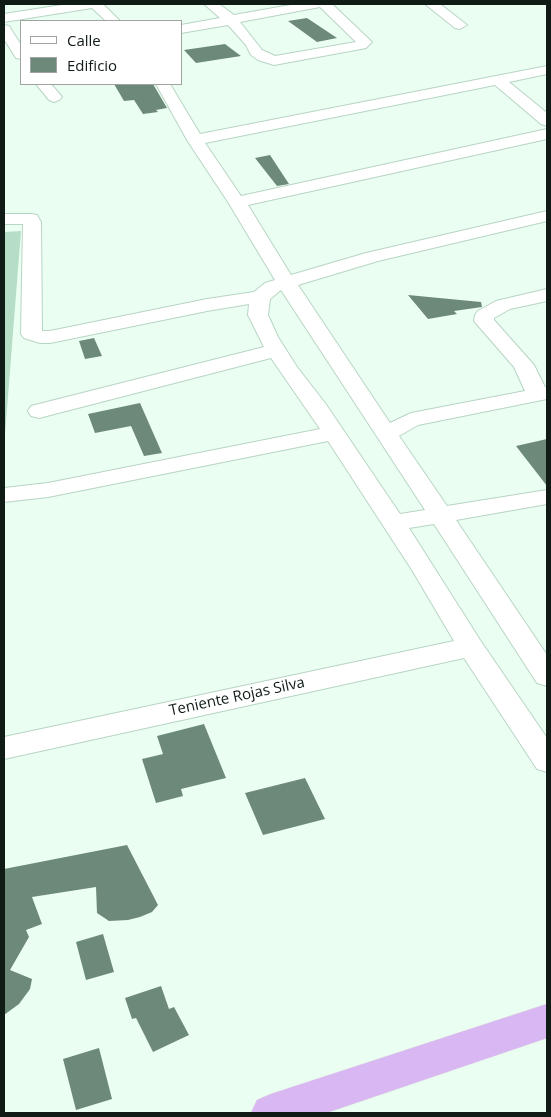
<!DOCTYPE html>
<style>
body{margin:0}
#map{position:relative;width:551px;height:1117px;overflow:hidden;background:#ebfef2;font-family:"Open Sans",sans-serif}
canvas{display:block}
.frame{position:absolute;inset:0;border:5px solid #101b15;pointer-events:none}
.legend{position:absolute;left:20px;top:20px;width:162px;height:65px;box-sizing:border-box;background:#fff;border:1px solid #9fa4a1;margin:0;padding:6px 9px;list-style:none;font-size:15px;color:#101b15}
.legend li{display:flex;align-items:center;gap:10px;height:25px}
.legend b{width:25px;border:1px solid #9fa4a1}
</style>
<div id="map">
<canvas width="551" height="1117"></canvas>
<div class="frame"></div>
<ul class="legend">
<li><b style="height:6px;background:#fff"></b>Calle</li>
<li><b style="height:14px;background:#6d8979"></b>Edificio</li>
</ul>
</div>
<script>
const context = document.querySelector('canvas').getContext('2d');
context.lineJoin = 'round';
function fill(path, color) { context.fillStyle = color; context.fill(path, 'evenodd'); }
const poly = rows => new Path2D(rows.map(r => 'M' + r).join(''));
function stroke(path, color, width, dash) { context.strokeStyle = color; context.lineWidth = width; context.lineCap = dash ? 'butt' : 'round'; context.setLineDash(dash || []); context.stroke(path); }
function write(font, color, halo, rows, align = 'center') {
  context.font = font + ' "Open Sans",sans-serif'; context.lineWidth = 4; context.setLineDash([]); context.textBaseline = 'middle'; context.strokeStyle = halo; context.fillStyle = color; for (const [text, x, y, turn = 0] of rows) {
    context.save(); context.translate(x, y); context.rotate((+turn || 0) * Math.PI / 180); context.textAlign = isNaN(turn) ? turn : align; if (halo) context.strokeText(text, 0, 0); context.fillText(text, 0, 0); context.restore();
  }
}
const green = poly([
 [21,231,4,447,4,232]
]);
const building = poly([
 [307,18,337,38,317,42,288,21],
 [225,44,241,56,196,63,184,50],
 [114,84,153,84,167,108,156,110,158,112,143,114,134,100,124,101],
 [270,155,289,184,277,186,255,158],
 [408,295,481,302,482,307,454,311,457,314,428,319],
 [94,338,102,356,85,359,79,341],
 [140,403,162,453,144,456,131,426,95,433,88,414],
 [547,439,547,486,516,446],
 [204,724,226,778,181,789,183,796,156,803,142,759,163,754,157,736],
 [305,778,325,819,263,835,245,793],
 [127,845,158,905,152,912,140,917,128,920,109,921,97,913,96,887,32,897,42,924,26,930,29,937,10,970,32,979,30,989,19,1004,4,1015,4,869],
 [103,934,114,972,86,980,76,942],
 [161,986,169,1009,174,1007,189,1035,153,1052,136,1018,132,1019,125,998],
 [99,1048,112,1099,76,1110,63,1059]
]);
const minor = poly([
 [68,4,103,4,120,21,106,21,92,8,4,22,4,14,68,4],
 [204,4,219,4,234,15,296,4,332,4,372,42,366,48,361,49,274,65,258,60,251,55,246,45,228,25,181,33,181,25,220,18,204,4],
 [320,7,356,42,275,56,262,50,240,22,320,7],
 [425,4,440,4,467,25,460,29,455,28,425,4],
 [4,25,9,26,21,45,21,59,16,58,4,39,4,25],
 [547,66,547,74,509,82,547,113,547,126,541,124,495,85,205,143,241,196,547,129,547,139,248,205,291,275,366,253,547,211,547,221,378,261,298,285,390,423,411,413,525,391,514,367,474,321,475,315,478,311,496,301,547,289,547,301,510,309,494,318,494,320,534,365,545,387,547,387,547,399,418,425,399,436,447,506,547,490,547,504,456,520,547,655,547,686,537,683,434,524,409,528,480,640,547,738,547,772,537,769,464,658,4,759,4,737,454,641,412,570,328,441,48,497,4,502,4,488,48,483,320,429,271,358,39,418,31,416,28,411,31,406,264,347,248,315,249,304,207,311,50,343,40,343,24,338,21,334,23,224,4,224,4,214,31,214,37,215,41,222,42,331,50,331,207,299,254,292,265,283,275,280,228,202,187,140,156,84,170,84,200,134,547,66],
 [281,290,425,510,400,514,325,403,297,367,278,337,268,315,270,299,281,290],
 [36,84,51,84,62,97,59,100,54,102,49,100,36,84]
]);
const highway = poly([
 [547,1004,547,1038,326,1113,251,1113,257,1100,271,1094,547,1004]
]);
const streetNames = [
 ["Teniente Rojas Silva",237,697,-12]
];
fill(green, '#b6dec7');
fill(building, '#6d8979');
stroke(minor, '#b7d5c3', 2);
stroke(highway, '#dedfde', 1);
fill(minor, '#fff');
fill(highway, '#d8b7f2');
write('15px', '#101b15', '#fff', streetNames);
</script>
